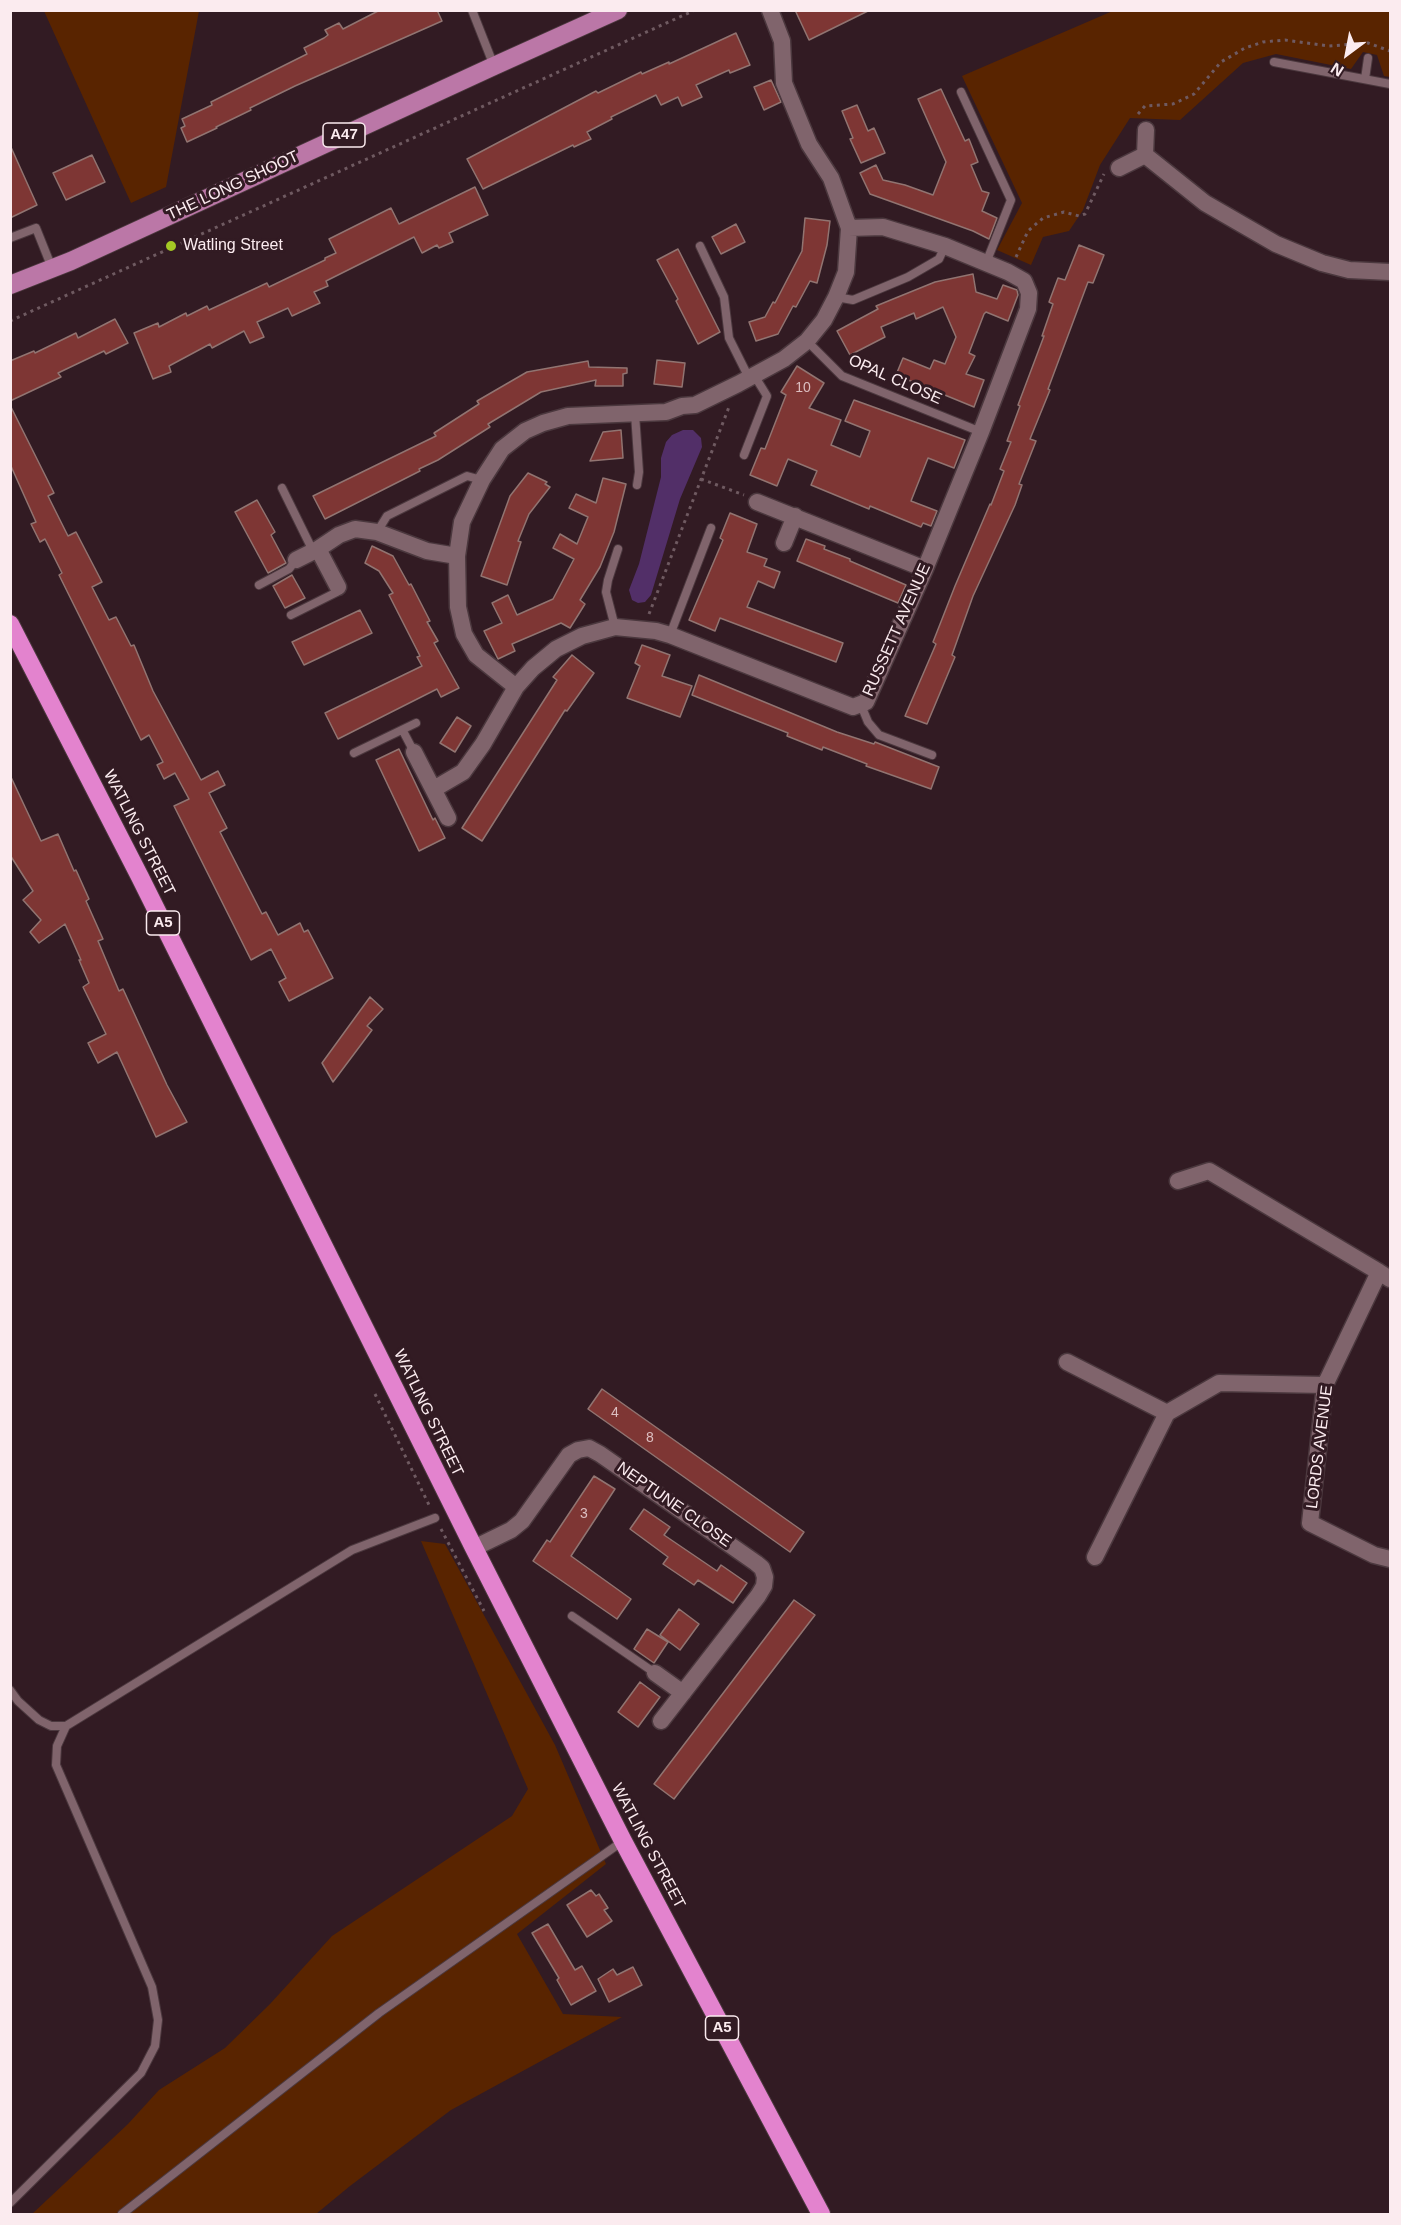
<!DOCTYPE html>
<style>
body{margin:0}
#map{position:relative;width:1401px;height:2225px;overflow:hidden;background:#321b23;font-family:Arial,sans-serif}
canvas{display:block}
.frame{position:absolute;inset:0;border:12px solid #fbebef;pointer-events:none}
.north{position:absolute;left:1317px;top:24px;width:60px;height:60px;-webkit-text-stroke:4px #321b23;paint-order:stroke;rotate:212deg;font-size:16px;font-weight:700;line-height:24px;text-align:center;color:#fbebef}
.north::after{content:'';display:block;margin:auto;width:21px;height:27px;background:#fbebef;clip-path:polygon(50% 0,100% 100%,50% 72%,0 100%)}
</style>
<div id="map">
<canvas width="1401" height="2225"></canvas>
<div class="frame"></div>
<div class="north">N</div>
</div>
<script>
const context = document.querySelector('canvas').getContext('2d');
context.lineJoin = 'round';
function fill(path, color) { context.fillStyle = color; context.fill(path, 'evenodd'); }
const poly = rows => new Path2D(rows.map(r => 'M' + r).join(''));
function stroke(path, color, width, dash) { context.strokeStyle = color; context.lineWidth = width; context.lineCap = dash ? 'butt' : 'round'; context.setLineDash(dash || []); context.stroke(path); }
function write(font, color, halo, rows, align = 'center') {
  context.font = font + ' Arial,sans-serif'; context.lineWidth = 6; context.setLineDash([]); context.textBaseline = 'middle'; context.strokeStyle = halo; context.fillStyle = color; for (const [text, x, y, turn = 0] of rows) {
    context.save(); context.translate(x, y); context.rotate((+turn || 0) * Math.PI / 180); context.textAlign = isNaN(turn) ? turn : align; if (halo) context.strokeText(text, 0, 0); context.fillText(text, 0, 0); context.restore();
  }
}
const green = poly([
 [1115,10,1390,11,1390,77,1384,76,1377,55,1363,52,1351,69,1276,54,1243,63,1180,120,1130,118,1100,165,1083,210,1069,231,1043,237,1031,265,997,250,1022,203,962,76],
 [44,11,199,11,166,187,131,203],
 [421,1541,445,1544,555,1745,606,1864,517,1934,563,2014,622,2017,451,2110,350,2186,316,2214,32,2214,128,2124,159,2090,225,2048,270,2004,332,1936,512,1816,528,1789]
]);
const water = poly([
 [683,430,693,430,701,438,702,447,680,499,651,595,645,602,638,603,632,600,629,590,639,564,661,477,661,458,666,442,672,435]
]);
const building = poly([
 [380,10,437,10,442,21,295,86,250,108,251,110,216,127,217,128,187,142,181,128,185,126,182,119,212,105,211,102,307,54,304,48,324,38,328,35,325,30,339,23,343,29,380,10],
 [795,10,870,10,809,40,795,10],
 [736,33,750,65,730,73,729,70,696,85,702,97,682,106,678,97,661,105,656,95,611,117,612,119,587,132,591,139,574,147,573,145,483,189,467,159,596,91,598,93,641,72,642,74,669,62,669,64,736,33],
 [771,80,781,102,764,110,754,87,771,80],
 [941,89,965,141,969,139,978,162,971,165,982,191,989,193,982,211,997,218,989,239,973,231,870,194,860,173,876,165,883,180,905,185,933,195,946,162,918,99,941,89],
 [857,105,868,131,874,128,885,153,861,163,850,139,853,138,842,111,857,105],
 [10,145,37,205,10,218,10,145],
 [92,155,105,182,66,200,53,173,92,155],
 [475,187,488,215,449,233,453,242,439,248,437,245,422,253,414,237,326,281,328,286,314,292,320,303,292,316,288,308,257,322,264,337,250,343,244,331,212,348,210,344,169,366,171,372,153,379,134,333,158,323,159,327,186,313,187,316,207,306,209,310,267,283,269,287,325,260,325,258,336,253,329,239,391,208,399,224,475,187],
 [805,218,830,221,827,245,817,283,810,281,796,307,793,306,778,334,756,341,749,322,765,317,773,302,775,303,802,251,805,218],
 [736,224,745,242,721,254,712,237,736,224],
 [1079,245,1104,255,1093,283,1088,282,1048,389,1050,390,1030,439,1036,441,1019,484,1022,485,1015,505,973,596,952,655,955,657,927,724,905,716,936,644,933,642,955,586,990,504,991,505,1004,471,1000,469,1011,442,1007,441,1020,406,1018,405,1044,336,1042,336,1053,304,1049,302,1058,278,1065,280,1079,245],
 [678,249,720,332,698,344,676,301,678,299,657,260,678,249],
 [973,274,976,292,997,299,1003,285,1017,290,1018,295,1008,321,986,312,984,314,969,353,975,356,966,374,984,380,974,407,896,375,903,358,930,369,934,360,945,364,956,337,943,307,916,319,914,313,881,327,885,337,850,355,837,331,878,309,876,306,898,297,935,282,973,274],
 [115,319,128,343,106,354,104,351,58,373,61,377,10,401,10,361,34,351,35,353,76,333,78,338,115,319],
 [657,360,685,363,682,387,654,384,657,360],
 [588,361,589,367,627,368,627,373,623,374,623,386,595,386,596,380,541,392,488,424,490,427,438,460,419,469,420,471,325,519,313,496,436,436,434,433,479,404,477,401,527,372,588,361],
 [797,366,824,383,809,408,841,420,831,445,860,457,870,431,845,421,854,400,965,440,954,468,928,458,911,501,937,511,931,526,923,523,921,527,870,506,869,509,811,485,817,471,788,459,777,486,750,475,761,448,765,449,786,395,781,392,797,366],
 [10,405,54,493,48,496,68,536,76,532,102,582,92,587,109,620,116,617,131,646,134,645,153,691,201,780,218,771,225,785,209,793,227,828,220,832,262,914,266,912,278,935,300,923,304,932,308,930,333,978,289,1001,279,982,286,978,271,949,251,960,174,806,189,799,175,773,164,779,157,765,163,762,149,735,141,740,59,575,62,573,45,539,40,542,31,524,36,522,10,464,10,405],
 [621,430,623,458,590,461,603,432,621,430],
 [528,473,547,482,545,484,550,487,529,514,518,541,521,542,507,585,481,576,510,496,528,473],
 [603,478,626,484,614,532,600,567,580,600,585,604,570,628,561,623,512,644,515,651,498,659,484,631,502,623,492,603,508,595,517,615,553,599,574,559,553,548,560,534,577,544,588,517,569,508,576,494,596,503,603,478],
 [257,500,275,532,271,535,286,563,268,573,235,512,257,500],
 [730,513,757,524,747,552,767,559,764,566,780,572,774,588,758,581,747,607,843,643,836,662,720,618,715,631,689,620,723,540,720,538,730,513],
 [806,539,825,546,824,549,850,559,850,561,906,585,898,603,797,561,806,539],
 [372,546,393,556,409,585,411,584,430,621,427,622,438,641,434,643,459,688,441,697,437,689,338,739,325,713,422,666,417,657,420,656,389,595,393,593,379,571,365,563,372,546],
 [292,575,305,598,285,608,273,586,292,575],
 [360,610,372,633,304,665,292,642,360,610],
 [642,645,670,655,662,676,692,686,680,717,627,698,640,666,635,663,642,645],
 [572,655,594,673,567,711,565,710,482,841,462,828,557,680,553,677,572,655],
 [699,675,837,732,874,744,875,742,939,767,931,789,866,766,867,764,823,747,822,750,787,736,788,733,692,695,699,675],
 [457,717,471,726,455,752,440,743,457,717],
 [399,749,433,820,435,818,445,838,419,851,376,760,399,749],
 [10,775,41,841,58,834,74,871,76,870,89,899,86,901,103,939,98,941,119,991,123,989,167,1085,187,1122,156,1137,117,1052,98,1063,88,1043,106,1034,83,987,89,983,79,960,81,960,65,924,39,943,30,932,41,920,23,900,33,891,10,855,10,775],
 [370,997,383,1009,367,1026,372,1030,333,1082,322,1063,370,997],
 [602,1389,804,1532,790,1552,588,1409,602,1389],
 [594,1476,615,1489,571,1556,631,1599,617,1619,533,1561,547,1540,550,1542,594,1476],
 [644,1509,670,1527,664,1535,717,1571,721,1565,747,1583,733,1603,698,1580,694,1585,663,1564,668,1557,630,1529,644,1509],
 [794,1600,815,1615,674,1799,654,1784,794,1600],
 [679,1609,699,1624,680,1650,660,1635,679,1609],
 [647,1629,668,1642,654,1663,634,1649,647,1629],
 [640,1682,660,1697,638,1727,618,1712,640,1682],
 [591,1890,596,1896,599,1894,608,1908,604,1910,612,1921,587,1937,567,1905,591,1890],
 [548,1924,575,1970,582,1966,596,1991,571,2005,557,1980,559,1978,532,1933,548,1924],
 [633,1967,642,1985,609,2002,598,1979,613,1969,617,1975,633,1967]
]);
const path = poly([
 [1138,114,1145,106,1173,104,1194,94,1221,62,1245,48,1263,42,1285,40,1329,46,1368,43,1390,51],
 [1016,257,1028,231,1043,218,1064,212,1079,216,1085,214,1104,174],
 [10,321,695,10],
 [701,479,744,495],
 [649,614,729,407],
 [375,1394,430,1507],
 [441,1529,484,1611]
]);
const lane = poly([
 [472,10,494,66],
 [1274,62,1390,84],
 [1365,79,1368,58],
 [961,92,1011,200,986,263],
 [10,238,36,228,52,268],
 [700,246,724,297,729,338,749,378],
 [836,297,853,300,908,277,939,259,945,246],
 [807,341,842,376,981,432],
 [635,414,639,472,637,485],
 [744,455,767,396,754,375],
 [282,488,313,551],
 [377,532,387,516,467,476,482,480],
 [259,585,289,569,296,560],
 [291,615,337,592,337,587],
 [615,627,606,592,608,580,618,549],
 [670,635,711,528],
 [861,705,868,722,879,735,932,755],
 [403,731,414,752],
 [354,753,416,723],
 [572,1616,655,1673],
 [10,1690,18,1701,39,1720,51,1726,66,1726,352,1550,435,1518],
 [10,2203,141,2073,155,2046,158,2020,152,1987,56,1765,57,1746,66,1726],
 [122,2214,379,2013,623,1841]
]);
const street = poly([
 [1145,155,1205,203,1276,244,1322,263,1349,270,1390,272],
 [1119,168,1145,155,1146,130],
 [757,502,925,569],
 [784,543,795,516],
 [318,549,338,587],
 [296,560,318,549,339,535,355,529,377,532,427,551,457,556],
 [516,687,476,655,464,634,458,607,457,556,462,522,482,480,502,449,525,431,543,423,568,416,666,412,682,406,695,405,738,384,784,359,807,341,824,320,836,297,846,272,849,228,831,178,809,144,784,83,782,41,770,10],
 [414,752,448,818],
 [434,789,463,772,483,744,516,687,533,668,556,649,582,636,615,627,656,631,670,635,853,707,866,702,925,569,981,432,1028,309,1029,293,1024,281,1008,272,945,246,883,227,849,228],
 [1178,1181,1209,1171,1379,1272],
 [1390,1279,1379,1272,1325,1385,1310,1523,1374,1555,1390,1559],
 [1067,1362,1167,1413],
 [474,1548,511,1530,522,1521,569,1455,578,1450,589,1448,600,1454,756,1563,762,1568,765,1577,764,1586,758,1596,661,1721],
 [1095,1557,1167,1413,1219,1383,1325,1385],
 [655,1673,683,1693]
]);
const primary = poly([
 [10,285,71,261,494,66,618,10]
]);
const highway = poly([
 [10,624,140,877,474,1548,623,1841,821,2214]
]);
const markers = [
 [171,246,6,"#a4c824"]
];
const numberNames = [
 ["10",803,388],
 ["4",615,1413],
 ["8",650,1438],
 ["3",584,1514]
];
const shields = [
 [344,135,42],
 [163,923,33],
 [722,2028,33]
];
const shieldNames = [
 ["A47",344,135],
 ["A5",163,923],
 ["A5",722,2028]
];
const streetNames = [
 ["THE LONG SHOOT",233,186,-25],
 ["OPAL CLOSE",895,380,24],
 ["RUSSETT AVENUE",897,630,-66],
 ["WATLING STREET",139,833,63],
 ["WATLING STREET",428,1413,64],
 ["LORDS AVENUE",1320,1447,-83],
 ["NEPTUNE CLOSE",674,1505,35],
 ["WATLING STREET",648,1846,62]
];
const poiNames = [
 ["Watling Street",183,246]
];
fill(green, '#592400');
fill(water, '#522f68');
fill(building, '#7e3634');
stroke(building, '#917471', 1.5);
stroke(lane, '#4b383e', 10);
stroke(street, '#4b383e', 19);
stroke(primary, '#4b383e', 20);
stroke(highway, '#4b383e', 20);
stroke(path, '#6f5a61', 3, [3, 4.5]);
stroke(lane, '#80646c', 8);
stroke(street, '#80646c', 16);
stroke(primary, '#bb77a7', 18);
stroke(highway, '#e383ce', 18);
for (const [x, y, r, color] of markers) { const dot = new Path2D(); dot.arc(x, y, r, 0, 2 * Math.PI); context.fillStyle = color; context.fill(dot); stroke(dot, '#321b23', 2); }
write('14px', '#dcbec0', null, numberNames);
for (const [x, y, w] of shields) { const box = new Path2D(); box.roundRect(x - w / 2, y - 12, w, 24, 4.5); context.fillStyle = '#321b23'; context.fill(box); stroke(box, '#fbebef', 1.5); }
write('bold 15px', '#fbebef', null, shieldNames);
write('16px', '#fbebef', '#321b23', streetNames);
write('16px', '#fbebef', '#321b23', poiNames, 'left');
</script>
